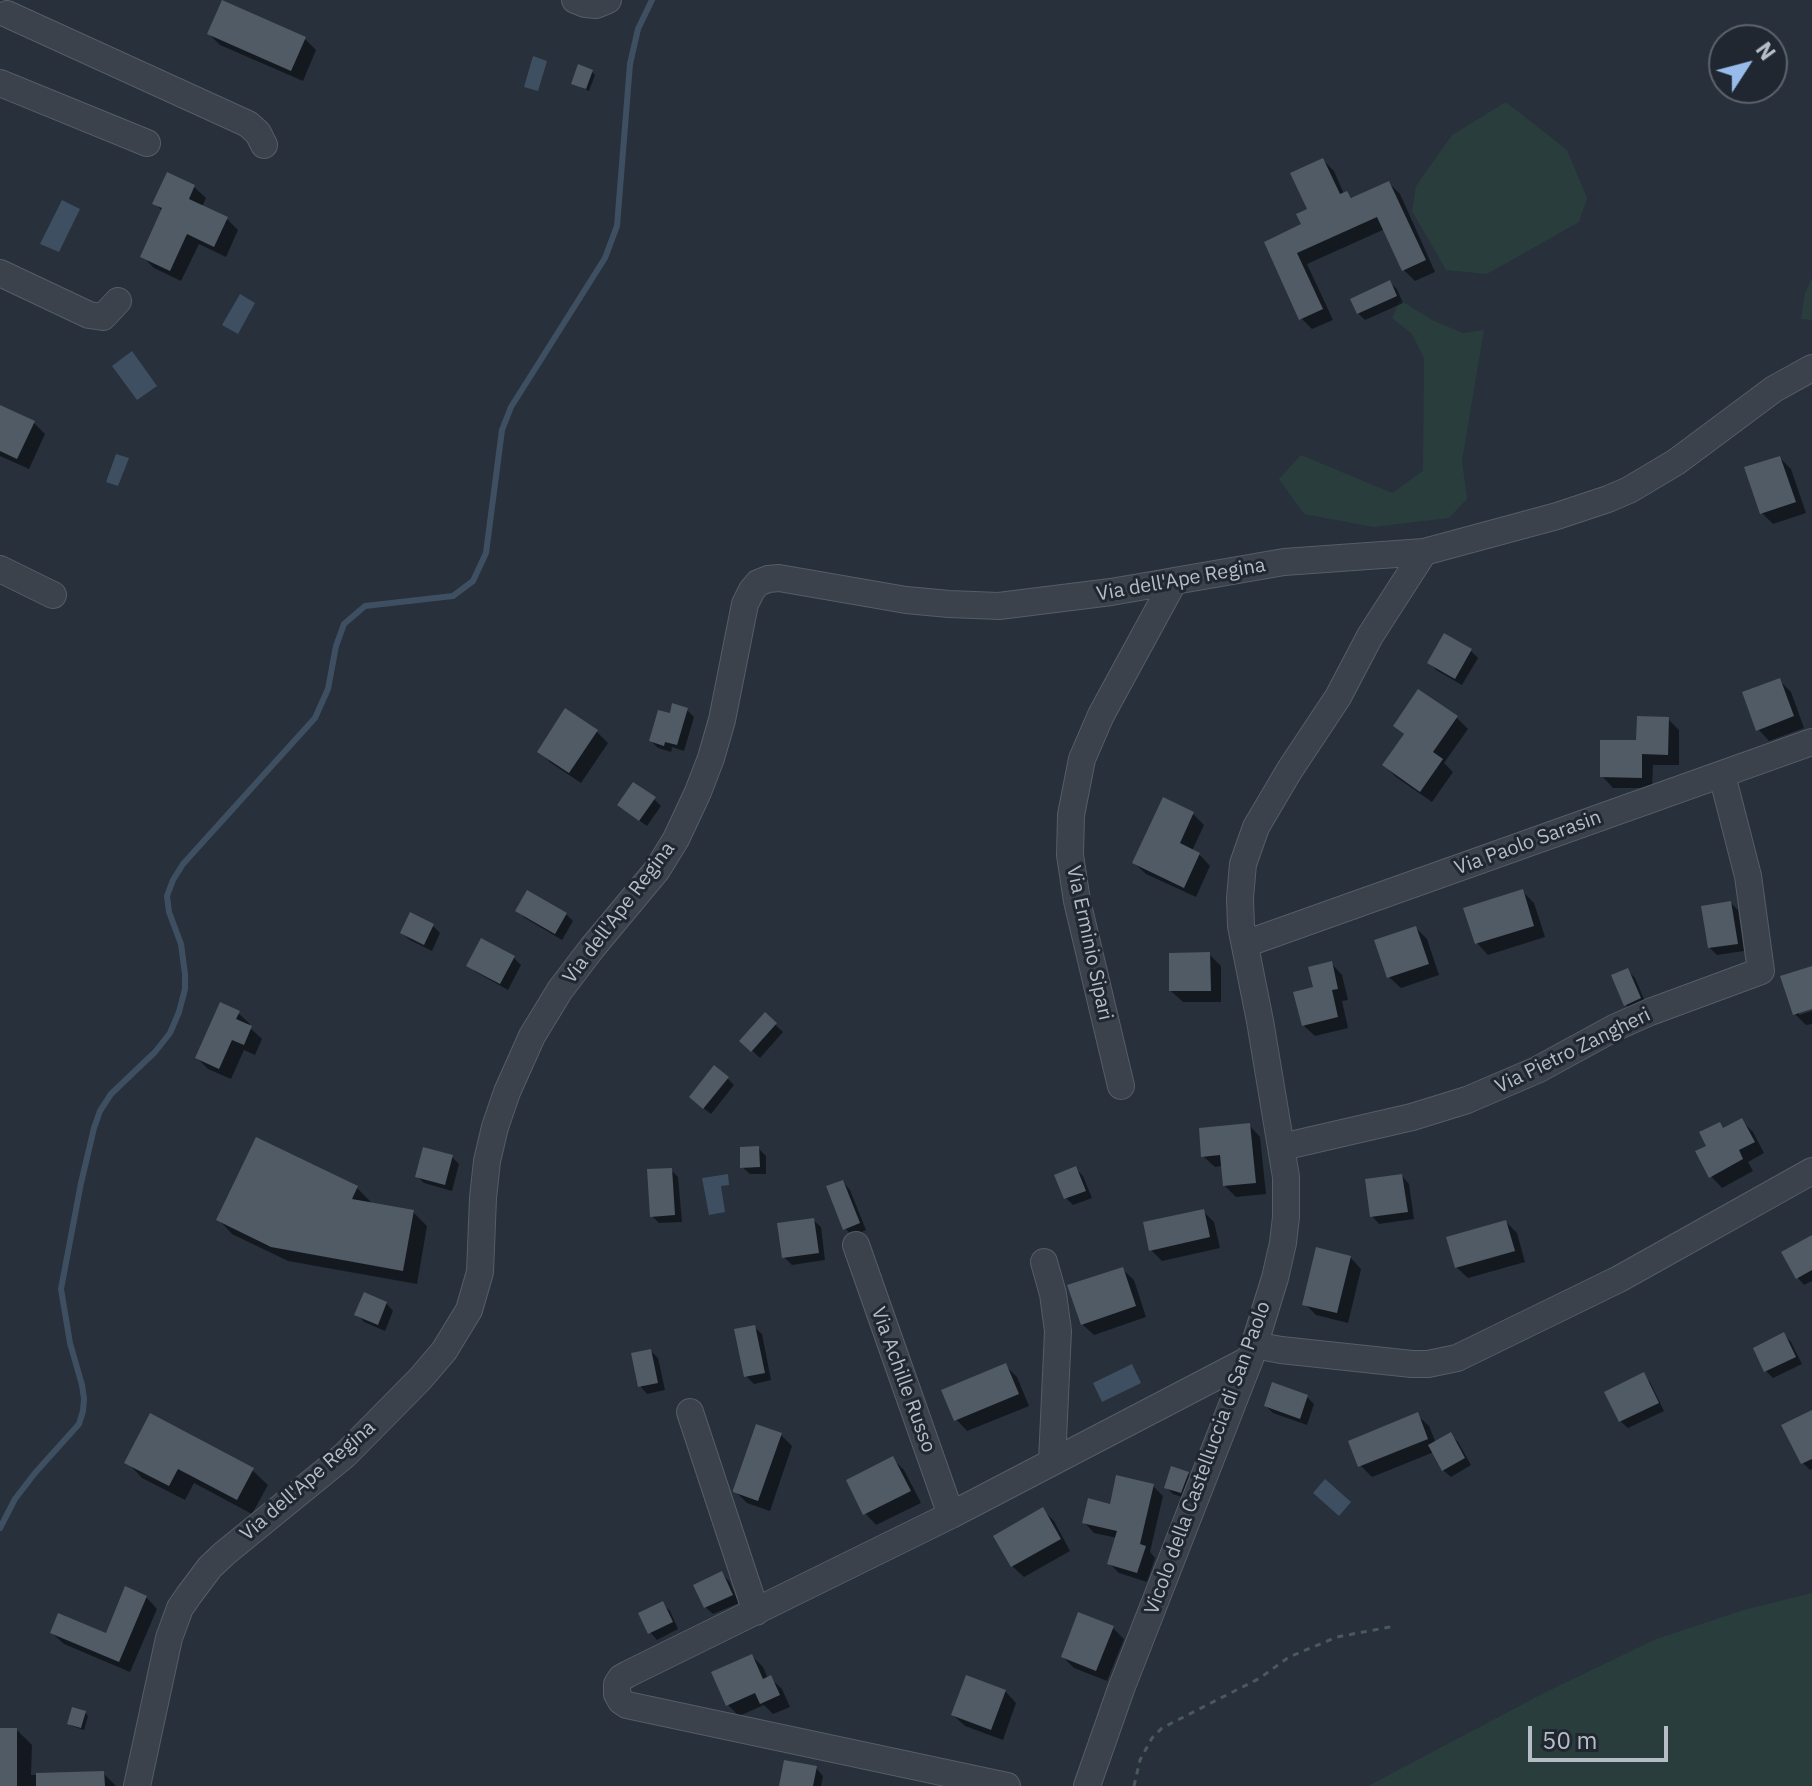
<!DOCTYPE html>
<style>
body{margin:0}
#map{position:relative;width:1812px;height:1786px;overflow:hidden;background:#27303b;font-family:"IBM Plex Sans",sans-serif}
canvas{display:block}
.north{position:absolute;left:1708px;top:24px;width:80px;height:80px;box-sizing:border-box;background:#202731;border:2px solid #5c636d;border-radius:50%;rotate:54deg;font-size:22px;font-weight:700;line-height:32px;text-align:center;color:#b7bdc7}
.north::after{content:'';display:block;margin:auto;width:28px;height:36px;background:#97bbeb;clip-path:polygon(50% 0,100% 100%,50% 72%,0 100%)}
.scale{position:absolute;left:1528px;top:1726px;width:140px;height:36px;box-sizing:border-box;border:4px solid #b7bdc7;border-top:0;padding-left:10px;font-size:24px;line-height:28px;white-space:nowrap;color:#b7bdc7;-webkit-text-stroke:6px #202731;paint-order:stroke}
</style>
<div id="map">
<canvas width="1812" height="1786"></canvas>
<div class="north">N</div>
<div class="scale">50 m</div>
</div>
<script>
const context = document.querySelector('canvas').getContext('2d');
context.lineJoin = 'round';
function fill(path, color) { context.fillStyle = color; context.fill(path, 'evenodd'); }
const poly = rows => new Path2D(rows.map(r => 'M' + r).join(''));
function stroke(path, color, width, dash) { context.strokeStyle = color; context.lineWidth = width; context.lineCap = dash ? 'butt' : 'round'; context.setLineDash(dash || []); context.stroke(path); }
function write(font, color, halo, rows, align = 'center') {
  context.font = font + ' "IBM Plex Sans",sans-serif'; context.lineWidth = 6; context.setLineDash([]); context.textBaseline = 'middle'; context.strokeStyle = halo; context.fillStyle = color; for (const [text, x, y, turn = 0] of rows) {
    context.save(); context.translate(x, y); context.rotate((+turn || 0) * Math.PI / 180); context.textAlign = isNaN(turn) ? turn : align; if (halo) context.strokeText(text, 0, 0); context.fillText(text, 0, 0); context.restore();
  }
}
const green = poly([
 [1506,102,1567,150,1587,198,1579,222,1487,274,1446,270,1412,211,1416,186,1452,135],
 [1812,278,1812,320,1801,319,1805,293],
 [1400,300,1432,320,1463,333,1484,330,1462,461,1467,499,1449,518,1373,527,1304,514,1279,479,1301,455,1392,493,1423,471,1424,358,1412,334,1392,318],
 [1812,1593,1812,1786,1368,1786,1544,1693,1656,1639,1744,1610]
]);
const water = poly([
 [533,56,547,61,538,91,524,87],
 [62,200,80,209,59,252,40,244],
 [240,294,255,303,238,334,222,325],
 [132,351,157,386,137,400,112,366],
 [116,454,129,458,118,486,106,482],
 [728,1174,729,1185,721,1186,725,1212,709,1215,702,1178],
 [1132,1364,1141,1383,1102,1402,1093,1383],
 [1325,1479,1351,1502,1339,1516,1313,1493]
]);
const shadow = poly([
 [209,34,305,39,316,50,303,81,220,45],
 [592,72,595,75,589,91,573,83],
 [1323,160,1334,171,1344,194,1347,193,1353,199,1389,183,1400,194,1435,272,1415,281,1404,270,1385,229,1307,264,1333,320,1312,329,1301,318,1266,243,1304,225,1310,210],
 [168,175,194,187,206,198,202,207,227,219,238,230,226,257,199,244,181,281,154,268,142,256,163,212,155,203],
 [1389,282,1397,289,1403,303,1365,320,1358,313],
 [0,407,34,423,45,434,29,469,0,456],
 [1780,458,1791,469,1806,513,1773,524,1762,513],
 [1471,651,1478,658,1462,685,1436,670,1429,662],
 [1779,680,1791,692,1804,728,1769,741,1758,729],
 [687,710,694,717,684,751,672,747,671,752,658,748,651,741,671,715],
 [1457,718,1468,729,1444,763,1453,772,1432,802,1396,777,1384,765,1405,735,1395,726],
 [1668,719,1679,730,1679,765,1653,765,1652,788,1613,788,1602,776],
 [597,732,608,743,581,783,551,763,539,751],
 [654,799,661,806,647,826,627,812],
 [1193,814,1204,825,1192,851,1199,854,1210,866,1196,897,1146,874,1134,863],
 [1522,891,1534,903,1545,937,1488,955,1477,943],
 [1731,903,1738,910,1744,951,1717,955,1710,948],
 [517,911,566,914,573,921,562,940,525,918],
 [433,926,440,933,432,951,410,940,402,933],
 [1416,928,1427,939,1439,975,1401,988,1389,977],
 [482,940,514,958,521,965,508,990,476,972,468,965],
 [1209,954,1221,966,1221,1002,1183,1002,1171,991],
 [1331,963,1342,975,1348,1000,1342,1001,1348,1028,1315,1036,1303,1025,1315,989],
 [1812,968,1812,1007,1799,1011,1799,1015,1812,1011,1812,1024,1806,1025,1795,1014],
 [1627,970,1635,978,1647,1006,1633,1012,1626,1005],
 [238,1013,250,1024,249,1027,262,1039,255,1055,244,1050,231,1079,208,1069,197,1058],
 [765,1015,783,1032,760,1058,742,1041],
 [727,1078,734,1085,711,1114,698,1104],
 [1742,1121,1753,1132,1764,1153,1748,1162,1753,1171,1722,1188,1711,1176,1708,1146,1719,1124,1725,1130],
 [1249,1125,1260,1137,1266,1194,1236,1197,1225,1186,1223,1166,1215,1167,1203,1156],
 [758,1148,766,1156,766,1174,750,1174,742,1167],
 [452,1157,459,1164,452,1191,424,1183,417,1176],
 [1075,1168,1083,1176,1092,1198,1073,1205,1066,1198],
 [671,1170,678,1177,682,1222,659,1223,652,1216],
 [1402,1176,1409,1184,1414,1219,1379,1224,1372,1216],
 [843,1182,850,1190,866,1230,852,1236,845,1228],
 [357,1188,371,1202,370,1204,413,1212,427,1226,417,1284,288,1261,232,1234,218,1219],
 [1203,1211,1214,1222,1220,1248,1162,1261,1151,1250],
 [813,1220,821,1227,825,1260,792,1265,784,1257],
 [1506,1222,1517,1233,1525,1262,1468,1278,1456,1267],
 [1812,1237,1812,1281,1804,1285,1797,1277],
 [1350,1257,1361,1269,1348,1323,1316,1315,1305,1304],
 [1122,1269,1134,1280,1146,1317,1094,1335,1082,1324],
 [386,1303,393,1311,385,1331,364,1322,357,1314],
 [754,1327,762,1334,771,1380,754,1384,746,1376],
 [1784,1335,1791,1342,1802,1364,1773,1378,1766,1371],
 [651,1351,658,1358,665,1390,647,1394,640,1386],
 [1006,1366,1017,1377,1029,1406,967,1431,956,1419],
 [1643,1375,1650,1382,1664,1411,1628,1428,1620,1421],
 [1307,1397,1314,1404,1307,1425,1273,1413,1266,1406],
 [1417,1415,1429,1426,1436,1443,1451,1435,1458,1442,1471,1465,1451,1477,1443,1470,1434,1452,1372,1477,1360,1465],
 [1812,1417,1812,1469,1810,1470,1803,1463],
 [781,1435,792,1446,770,1511,747,1503,735,1491],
 [893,1459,904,1470,921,1503,876,1525,865,1513],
 [127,1462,252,1470,268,1485,252,1514,194,1483,185,1500,142,1478],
 [1188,1474,1195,1481,1188,1499,1173,1494,1166,1487],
 [1153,1486,1163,1496,1150,1552,1155,1558,1147,1582,1119,1573,1109,1563,1117,1538,1094,1533,1084,1522,1111,1506],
 [1043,1510,1054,1521,1070,1551,1024,1577,1012,1566],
 [722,1574,729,1581,739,1603,713,1614,705,1607],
 [146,1597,157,1609,130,1672,64,1644,52,1633,107,1636],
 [662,1603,670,1611,678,1629,657,1640,650,1632],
 [1113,1628,1124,1639,1107,1681,1074,1668,1063,1657],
 [752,1656,763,1667,768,1679,770,1678,782,1689,790,1707,773,1714,764,1705,739,1716,728,1705],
 [1005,1691,1016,1703,1003,1740,965,1726,953,1715],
 [73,1709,85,1713,88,1716,84,1730,72,1726,69,1723],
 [0,1730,17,1730,32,1745,31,1775,103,1773,116,1786,0,1786],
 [816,1768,823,1776,821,1786,781,1786]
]);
const stream = poly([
 [0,1528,15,1499,35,1473,79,1424,83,1411,84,1399,82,1385,70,1343,61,1289,81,1183,94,1128,100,1111,111,1094,155,1052,170,1033,179,1012,185,989,185,974,181,944,169,912,167,896,173,880,183,864,315,718,328,689,336,646,344,624,365,606,453,596,473,581,486,553,502,430,511,407,605,258,617,226,630,64,638,29,652,0]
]);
const building = poly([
 [222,0,306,37,291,71,207,34],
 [578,64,593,70,586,89,571,84],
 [1323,158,1340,194,1347,191,1351,198,1389,181,1426,260,1402,271,1377,217,1297,253,1323,309,1299,320,1264,242,1301,224,1296,214,1307,209,1290,173],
 [167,172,195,185,189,199,228,217,214,247,187,234,170,271,140,257,162,208,152,204],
 [1390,280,1397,296,1357,314,1350,299],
 [0,405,35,421,17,459,0,451],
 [1780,456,1796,502,1760,514,1744,467],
 [1444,633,1472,649,1455,679,1427,663],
 [1780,678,1794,716,1756,731,1742,692],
 [1418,689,1458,716,1433,752,1443,759,1420,792,1382,765,1404,734,1393,726],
 [672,703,688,708,677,745,665,742,664,746,649,741,658,710,670,713],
 [565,708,598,730,569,773,537,752],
 [1637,716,1669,717,1668,755,1642,754,1642,778,1600,777,1600,740,1636,740],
 [633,782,656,797,639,821,617,805],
 [1163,797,1194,812,1180,843,1200,853,1184,888,1132,863],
 [1523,889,1534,926,1475,944,1463,908],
 [527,890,567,913,555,934,515,911],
 [1731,901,1738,944,1708,948,1701,906],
 [410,912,434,924,424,945,400,933],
 [1416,926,1429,964,1387,978,1374,940],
 [481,938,515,956,500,984,466,966],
 [1210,952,1211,991,1169,991,1169,953],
 [1332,961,1338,989,1332,990,1338,1017,1302,1026,1293,992,1313,987,1308,967],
 [1812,966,1812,1009,1793,1015,1780,976],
 [1628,968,1641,998,1624,1006,1611,975],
 [220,1002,240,1011,236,1019,252,1026,244,1045,232,1040,219,1069,195,1058],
 [765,1012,777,1023,751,1052,739,1041],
 [714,1065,729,1077,703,1109,689,1097],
 [1742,1118,1755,1142,1739,1150,1743,1159,1709,1178,1695,1151,1706,1146,1699,1132,1720,1122,1723,1128],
 [1250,1123,1256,1183,1223,1186,1220,1155,1201,1157,1199,1128],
 [256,1137,358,1186,352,1199,414,1210,403,1271,271,1247,216,1220],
 [759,1146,760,1167,740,1168,740,1147],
 [423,1147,453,1155,445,1185,415,1177],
 [1076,1166,1086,1191,1064,1199,1054,1175],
 [672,1168,675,1215,650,1217,647,1169],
 [1402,1174,1408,1212,1370,1217,1365,1179],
 [843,1180,860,1223,843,1230,826,1186],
 [1204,1209,1210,1237,1149,1251,1143,1222],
 [814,1218,819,1253,782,1258,777,1223],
 [1506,1220,1515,1251,1455,1268,1446,1237],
 [1812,1235,1812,1270,1796,1279,1781,1252],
 [1316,1247,1351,1256,1337,1313,1302,1305],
 [1123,1267,1136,1306,1081,1325,1067,1285],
 [364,1292,387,1302,378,1325,354,1315],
 [755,1325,765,1373,744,1377,734,1329],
 [1784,1332,1796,1357,1764,1372,1753,1348],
 [651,1349,658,1383,638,1387,631,1353],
 [1006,1363,1019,1394,954,1421,941,1390],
 [1644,1372,1659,1403,1619,1422,1604,1392],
 [1272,1382,1308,1395,1300,1419,1264,1406],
 [1812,1410,1812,1459,1801,1464,1781,1425],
 [1418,1412,1428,1439,1358,1467,1348,1441],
 [150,1413,254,1468,237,1500,178,1469,169,1486,124,1463],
 [756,1424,782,1433,758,1501,733,1492,733,1490],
 [1451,1432,1465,1458,1442,1471,1428,1445],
 [893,1456,911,1491,863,1515,846,1480],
 [1171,1466,1189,1472,1181,1493,1164,1488],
 [1116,1475,1154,1484,1140,1544,1146,1546,1137,1573,1107,1564,1117,1531,1082,1523,1088,1498,1110,1504],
 [1043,1507,1061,1539,1011,1567,993,1536],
 [722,1571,733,1595,704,1608,693,1585],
 [125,1586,147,1596,119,1662,50,1633,58,1613,106,1633],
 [663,1601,673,1622,648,1634,638,1613],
 [1078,1612,1114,1626,1096,1671,1061,1657],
 [752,1654,763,1679,771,1675,780,1695,760,1704,755,1693,726,1706,711,1672],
 [966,1675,1006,1690,991,1730,951,1715],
 [72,1707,86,1711,81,1728,67,1724],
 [0,1728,17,1728,17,1786,0,1786],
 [784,1760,817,1766,813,1786,779,1786],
 [104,1771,105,1786,36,1786,36,1773]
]);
const path = poly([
 [1134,1786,1140,1760,1152,1738,1162,1728,1260,1678,1289,1657,1337,1637,1395,1626]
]);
const minor = poly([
 [575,0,585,4,596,5,608,0],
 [7,14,248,124,258,133,264,145],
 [0,83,147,143],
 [0,273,89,315,103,317,118,301],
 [0,569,53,595],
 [1245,944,1812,742],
 [1121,1086,1077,901,1070,855,1071,815,1082,759,1101,715,1174,581],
 [1282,1147,1412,1117,1467,1100,1537,1070,1614,1028,1650,1012,1761,971,1748,876,1722,775],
 [856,1245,951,1515],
 [1044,1262,1053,1294,1058,1331,1052,1461],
 [1254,1345,1281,1350,1412,1364,1428,1364,1457,1358,1619,1279,1812,1171],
 [690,1412,756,1612],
 [137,1786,169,1638,180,1608,189,1595,210,1567,225,1553,345,1455,420,1379,444,1351,469,1310,480,1272,483,1198,487,1161,495,1127,507,1092,532,1036,560,990,592,948,657,870,676,839,698,792,711,758,722,720,745,604,752,590,758,583,768,579,779,578,906,600,949,604,999,606,1111,592,1284,562,1424,552,1557,516,1608,499,1629,490,1676,462,1774,389,1812,368],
 [1007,1786,627,1705,621,1701,617,1694,617,1684,621,1678,628,1674,951,1515,1250,1359],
 [1087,1786,1121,1689,1250,1359,1275,1278,1283,1243,1286,1217,1286,1177,1260,1021,1241,926,1240,898,1243,864,1256,827,1289,771,1338,697,1370,636,1424,552]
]);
const streetNames = [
 ["Via dell'Ape Regina",1181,580,-10],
 ["Via Paolo Sarasin",1528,843,-20],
 ["Via dell'Ape Regina",619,913,-53],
 ["Via Erminio Sipari",1089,943,78],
 ["Via Pietro Zangheri",1573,1051,-26],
 ["Via Achille Russo",903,1380,70],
 ["Vicolo della Castelluccia di San Paolo",1208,1458,-70],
 ["Via dell'Ape Regina",308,1481,-41]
];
fill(green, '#2a3d3d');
fill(water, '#3f4f62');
fill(shadow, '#0007');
stroke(stream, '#3f4f62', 6);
fill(building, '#505b66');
stroke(minor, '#565d67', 28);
stroke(path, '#495a5b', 3, [6, 6]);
stroke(minor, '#3b424c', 26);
write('20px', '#b7bdc7', '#202731', streetNames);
</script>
